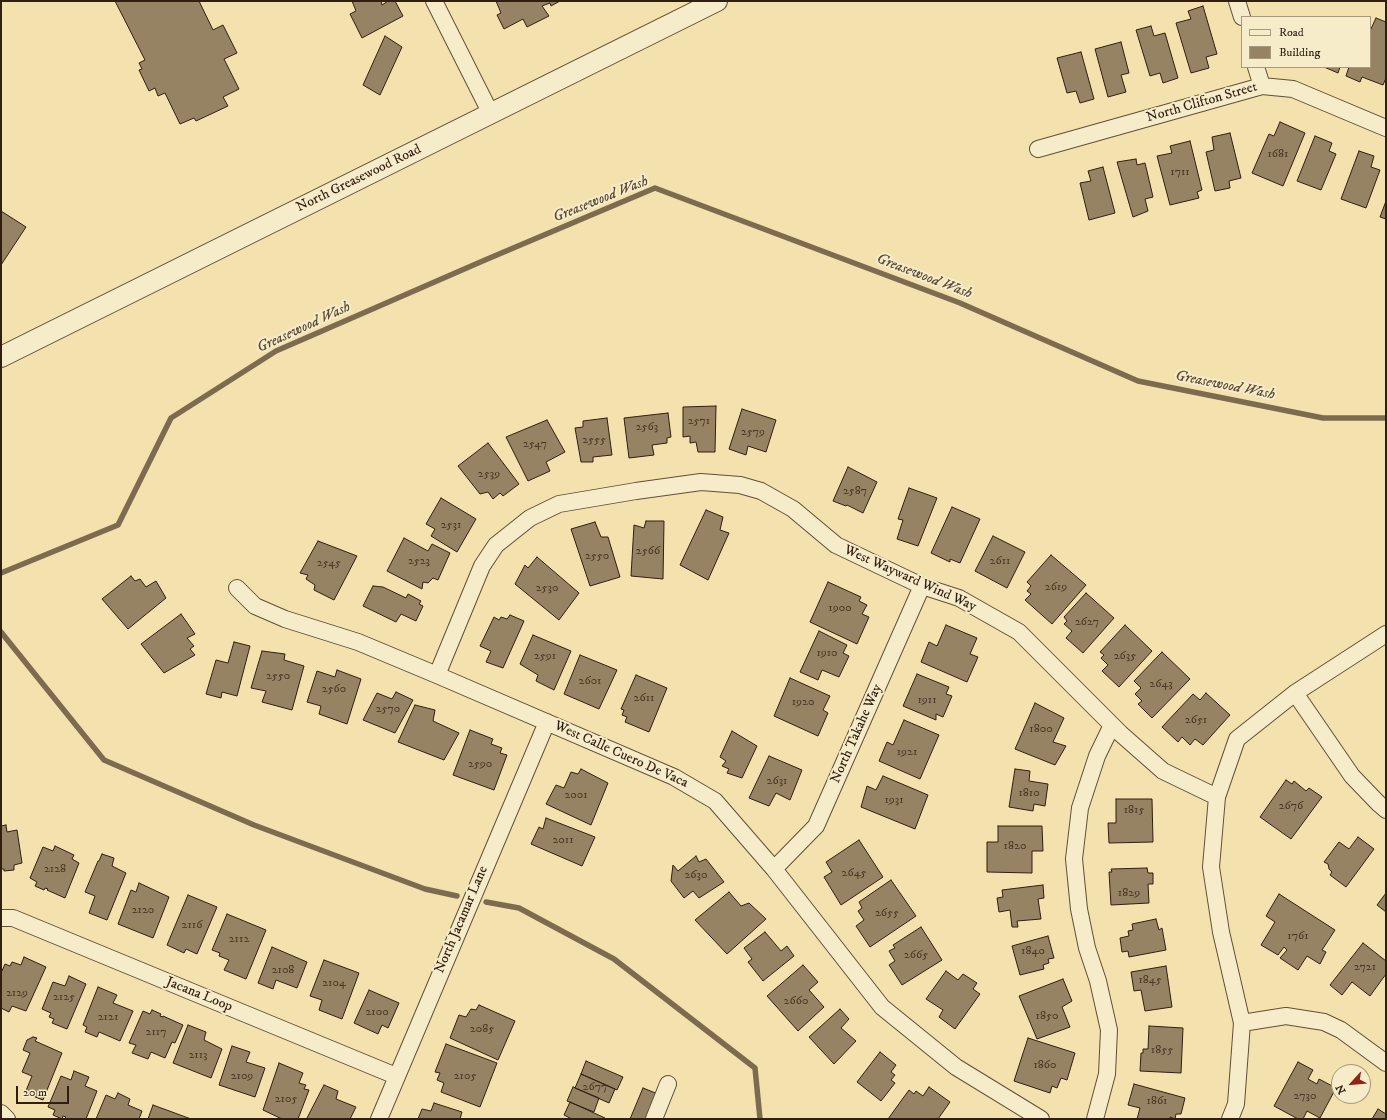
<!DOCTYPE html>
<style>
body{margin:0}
#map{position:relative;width:1387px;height:1120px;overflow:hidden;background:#f3e1ae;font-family:"IM FELL DW Pica",serif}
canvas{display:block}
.frame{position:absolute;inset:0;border:2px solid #301e12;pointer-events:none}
.legend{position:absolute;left:1241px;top:16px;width:130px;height:52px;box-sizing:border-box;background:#f7ecca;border:1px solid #a79a80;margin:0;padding:5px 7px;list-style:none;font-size:12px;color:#301e12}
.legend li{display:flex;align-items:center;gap:8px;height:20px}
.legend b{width:20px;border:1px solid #a79a80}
.north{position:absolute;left:1331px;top:1064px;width:40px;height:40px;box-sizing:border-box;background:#f7ecca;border:1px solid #a79a80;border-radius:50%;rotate:243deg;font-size:11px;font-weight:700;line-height:16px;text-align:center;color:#301e12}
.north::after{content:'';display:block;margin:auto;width:14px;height:18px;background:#8f2418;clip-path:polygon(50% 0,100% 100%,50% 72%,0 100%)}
.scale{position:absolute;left:16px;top:1086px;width:53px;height:18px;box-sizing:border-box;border:2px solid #301e12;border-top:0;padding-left:5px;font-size:12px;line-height:14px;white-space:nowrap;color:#301e12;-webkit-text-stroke:3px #f7ecca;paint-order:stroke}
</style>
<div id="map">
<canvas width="1387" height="1120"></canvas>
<div class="frame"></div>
<ul class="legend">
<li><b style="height:5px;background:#f7ecca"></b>Road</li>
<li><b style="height:11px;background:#958363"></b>Building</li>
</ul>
<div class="north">N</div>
<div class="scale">20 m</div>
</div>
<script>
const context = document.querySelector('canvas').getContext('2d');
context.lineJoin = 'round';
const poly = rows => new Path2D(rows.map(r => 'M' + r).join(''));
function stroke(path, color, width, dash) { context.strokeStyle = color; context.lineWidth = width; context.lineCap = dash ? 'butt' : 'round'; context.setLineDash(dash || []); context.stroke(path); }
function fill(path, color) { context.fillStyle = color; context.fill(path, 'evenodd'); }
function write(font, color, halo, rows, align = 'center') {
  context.font = font + ' "IM FELL DW Pica",serif'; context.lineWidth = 4; context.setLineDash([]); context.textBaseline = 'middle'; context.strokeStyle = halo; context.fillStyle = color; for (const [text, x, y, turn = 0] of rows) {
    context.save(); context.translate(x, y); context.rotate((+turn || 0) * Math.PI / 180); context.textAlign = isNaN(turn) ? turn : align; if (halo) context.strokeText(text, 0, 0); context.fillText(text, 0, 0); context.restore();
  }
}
const stream = poly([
 [1,573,118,525,171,418,276,351,485,260,655,188,960,303,1138,381,1323,418,1386,418],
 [1,632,104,760,254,825,425,889,457,896],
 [486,902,519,908,614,959,755,1068,760,1119]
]);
const building = poly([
 [115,1,199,1,213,30,223,25,237,53,224,59,239,89,223,97,228,106,196,121,194,118,180,124,165,93,158,96,155,88,149,91,139,70,142,69,139,63,145,60,115,1],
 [352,1,381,1,382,5,388,1,395,1,403,16,362,38,350,14,356,11,352,1],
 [496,1,560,1,551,6,550,3,542,6,549,16,527,27,523,19,504,29,497,15,501,13,496,1],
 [1203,6,1217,54,1206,57,1209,68,1191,73,1176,23,1191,19,1188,11,1203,6],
 [1376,18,1386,22,1386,78,1383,85,1362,77,1360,82,1346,76,1349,67,1370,67,1370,31,1376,18],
 [1151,26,1154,36,1165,33,1178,78,1163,83,1160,73,1150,76,1136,30,1151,26],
 [385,36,402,47,380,95,363,85,385,36],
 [1121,42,1129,73,1121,75,1126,92,1108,97,1095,49,1121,42],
 [1081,52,1094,99,1080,103,1076,91,1067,93,1057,58,1081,52],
 [1324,67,1340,67,1338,73,1324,67],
 [1280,122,1305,133,1283,186,1252,173,1269,134,1274,136,1280,122],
 [1230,133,1241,178,1229,181,1230,188,1215,191,1206,152,1214,150,1212,137,1230,133],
 [1315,136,1332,143,1329,151,1336,154,1321,190,1297,181,1315,136],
 [1190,141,1202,190,1197,192,1199,198,1170,205,1157,156,1172,153,1170,146,1190,141],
 [1359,151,1374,156,1371,167,1380,170,1366,208,1341,199,1359,151],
 [1136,159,1137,165,1145,163,1153,197,1145,199,1148,211,1133,217,1117,162,1136,159],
 [1103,167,1115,213,1089,220,1080,183,1091,181,1088,171,1103,167],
 [1386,201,1386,219,1380,217,1386,201],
 [1,211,26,227,1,265,1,211],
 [716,406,715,452,698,452,696,442,690,443,690,436,683,437,683,407,716,406],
 [742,409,776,420,766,452,748,446,746,455,729,449,742,409],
 [668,413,671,437,667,438,667,443,652,445,654,455,629,458,624,418,668,413],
 [607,418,612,455,593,457,593,462,581,462,575,428,583,427,583,421,607,418],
 [547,420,565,452,546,462,550,471,528,481,506,437,547,420],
 [488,443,519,484,503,496,500,493,493,499,488,492,480,494,458,466,488,443],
 [848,467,877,482,863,513,847,505,846,506,833,501,848,467],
 [909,488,937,498,918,546,897,539,903,520,898,519,909,488],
 [441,498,476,519,457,552,431,536,435,529,426,524,441,498],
 [952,507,980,519,960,563,950,559,950,562,931,553,952,507],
 [706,510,723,517,720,530,729,533,708,580,680,565,706,510],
 [646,521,664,521,663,579,631,576,634,525,644,528,646,521],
 [595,522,601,537,608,537,620,577,590,586,571,529,595,522],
 [993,536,1025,552,1007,588,975,571,993,536],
 [404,538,428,551,432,544,450,553,438,580,433,578,428,583,423,582,422,589,387,571,404,538],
 [318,541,357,556,334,600,314,590,315,585,306,579,308,575,300,573,318,541],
 [1051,555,1086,585,1052,624,1025,600,1031,594,1027,591,1031,586,1027,582,1051,555],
 [537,557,579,593,559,620,515,584,525,565,528,568,537,557],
 [131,576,135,581,140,579,146,587,156,581,166,598,128,629,102,599,131,576],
 [828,582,861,597,859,601,867,605,862,614,869,617,857,644,810,622,828,582],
 [373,586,383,587,406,598,408,594,421,601,419,604,423,606,416,621,401,614,396,622,363,606,373,586],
 [1086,593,1114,618,1083,653,1066,638,1072,631,1064,624,1067,621,1064,617,1086,593],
 [181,614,195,634,187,638,194,646,190,649,195,655,164,673,141,644,181,614],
 [510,615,524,621,503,668,486,662,491,651,480,646,494,617,499,620,501,617,507,619,510,615],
 [946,625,977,638,970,654,978,657,967,682,921,662,929,642,937,646,946,625],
 [1125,625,1152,651,1119,687,1102,671,1108,665,1101,658,1104,655,1100,652,1125,625],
 [819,631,847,645,843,653,849,656,839,677,822,670,818,680,800,672,819,631],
 [533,635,571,651,554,690,536,681,538,675,520,664,533,635],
 [234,642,250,646,237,696,222,692,221,698,206,694,216,660,228,663,234,642],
 [262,651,285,654,284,660,304,666,292,710,262,702,266,691,251,688,262,651],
 [1162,652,1190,679,1152,718,1138,704,1142,701,1135,694,1141,688,1134,681,1162,652],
 [580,655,617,670,599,709,564,694,580,655],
 [337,670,361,679,347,724,319,714,321,706,307,702,317,671,335,677,337,670],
 [917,674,949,687,946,694,952,696,943,717,936,714,936,720,903,706,917,674],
 [636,675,667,688,649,732,625,722,627,717,622,715,624,710,621,709,636,675],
 [790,678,830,696,823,710,828,713,818,736,774,716,790,678],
 [396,692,413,700,395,733,363,720,377,693,392,699,396,692],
 [1206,693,1230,715,1203,745,1195,739,1190,745,1182,737,1178,742,1162,727,1193,694,1200,700,1206,693],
 [1035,703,1064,718,1053,742,1066,746,1055,765,1015,749,1035,703],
 [415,705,435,710,433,721,459,733,444,760,398,742,415,705],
 [904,720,939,735,920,779,879,761,887,742,893,745,904,720],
 [470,730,493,739,491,744,502,748,500,753,507,755,494,790,453,775,470,730],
 [732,731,757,746,742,778,727,773,729,769,722,766,726,761,720,757,732,731],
 [769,756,802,770,790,800,776,793,769,806,749,798,769,756],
 [581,769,608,783,591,825,546,804,556,785,564,788,571,772,578,774,581,769],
 [1015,769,1030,771,1029,781,1048,784,1045,806,1034,804,1033,811,1009,807,1015,769],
 [883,776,928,795,915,829,861,807,867,786,876,790,883,776],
 [1286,780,1292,784,1294,781,1306,791,1309,788,1322,797,1291,839,1260,817,1286,780],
 [1116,799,1152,799,1153,842,1109,843,1108,823,1116,823,1116,799],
 [546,818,595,837,582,866,531,844,539,827,543,829,546,818],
 [6,825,7,832,17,830,22,863,14,865,14,870,4,871,4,869,1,869,1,870,1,826,6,825],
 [998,826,1042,826,1043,851,1032,851,1032,873,987,872,987,842,998,842,998,826],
 [1358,837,1374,849,1346,887,1330,875,1332,872,1329,869,1328,864,1324,862,1339,842,1349,849,1358,837],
 [859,840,883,877,841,905,824,877,832,872,826,862,859,840],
 [55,846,74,855,72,859,79,863,65,898,47,890,48,889,45,888,44,890,35,886,37,882,30,878,43,847,53,851,55,846],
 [102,854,114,858,112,866,126,873,107,920,89,913,95,896,85,892,98,861,99,861,102,854],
 [696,856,699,862,706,859,724,882,699,898,693,891,684,898,671,881,673,865,678,871,696,856],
 [1147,868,1148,873,1153,873,1153,884,1148,884,1149,903,1111,905,1109,872,1112,872,1111,869,1147,868],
 [891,880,916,916,870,947,856,926,864,920,858,911,862,908,859,902,891,880],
 [139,883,169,897,153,938,118,924,131,890,136,892,139,883],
 [1043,885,1044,898,1038,899,1041,919,1017,921,1018,927,1012,927,1010,910,999,912,997,898,1003,897,1002,890,1043,885],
 [729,892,741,906,749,903,766,919,727,954,695,920,729,892],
 [1386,893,1386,912,1377,905,1386,893],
 [1279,894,1335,930,1322,950,1326,952,1320,964,1307,956,1298,970,1280,958,1287,950,1284,947,1278,955,1261,945,1275,922,1266,916,1279,894],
 [188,895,217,907,197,954,186,949,184,953,167,945,188,895],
 [227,914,266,930,246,979,224,970,229,960,219,956,220,953,212,950,227,914],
 [1156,919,1159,930,1162,928,1166,950,1129,957,1128,951,1122,952,1120,938,1129,936,1128,931,1133,930,1132,924,1156,919],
 [921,927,942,960,902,985,889,965,895,961,889,951,895,948,893,945,921,927],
 [765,932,781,951,787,946,794,956,763,981,748,962,752,959,744,948,765,932],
 [1048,936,1054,958,1048,959,1049,963,1043,965,1044,969,1020,975,1012,946,1048,936],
 [1363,943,1386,961,1386,974,1370,996,1352,982,1342,995,1330,985,1363,943],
 [272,947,307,962,297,988,276,980,273,989,258,983,272,947],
 [24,957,46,967,26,1011,12,1006,9,1012,1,1008,1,973,5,964,10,966,12,962,21,965,24,957],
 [324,960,359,973,342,1019,319,1010,322,1000,310,996,324,960],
 [803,965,818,982,809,990,824,1007,798,1031,767,996,803,965],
 [1166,966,1172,1007,1145,1011,1141,990,1134,991,1131,972,1166,966],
 [946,971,958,980,963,974,977,983,973,989,980,994,955,1029,939,1017,943,1010,926,999,946,971],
 [69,976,86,984,67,1029,52,1023,54,1019,49,1017,51,1013,42,1009,53,982,65,986,69,976],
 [1063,979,1072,1001,1062,1007,1070,1027,1037,1039,1019,996,1063,979],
 [98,987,117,995,113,1003,133,1011,120,1041,99,1032,97,1037,85,1032,87,1027,83,1025,98,987],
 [369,990,399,1003,388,1028,382,1025,378,1034,354,1023,369,990],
 [479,1005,515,1021,498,1060,450,1038,459,1015,466,1017,471,1009,476,1010,479,1005],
 [840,1009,849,1019,841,1028,856,1041,834,1064,809,1037,840,1009],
 [152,1010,161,1014,160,1016,163,1017,163,1016,183,1025,175,1043,172,1042,165,1058,151,1052,148,1059,132,1053,136,1045,129,1043,143,1011,150,1014,152,1010],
 [188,1025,206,1032,204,1040,222,1049,211,1078,173,1063,188,1025],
 [1149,1026,1183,1028,1181,1073,1140,1071,1141,1053,1143,1053,1143,1049,1148,1049,1149,1026],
 [33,1037,37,1038,35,1041,62,1053,43,1100,25,1093,32,1076,22,1072,30,1053,23,1050,27,1040,33,1037],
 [1028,1038,1075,1053,1067,1080,1061,1078,1057,1088,1052,1086,1050,1093,1014,1081,1028,1038],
 [446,1044,497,1063,480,1107,441,1092,444,1083,437,1080,440,1073,435,1072,446,1044],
 [232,1046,250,1052,246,1062,265,1068,255,1097,219,1085,232,1046],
 [880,1052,896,1065,891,1072,895,1075,891,1080,895,1083,881,1101,857,1082,880,1052],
 [586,1061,623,1077,617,1090,581,1074,586,1061],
 [1298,1062,1313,1070,1308,1079,1317,1084,1319,1079,1336,1088,1320,1118,1307,1111,1303,1119,1298,1119,1274,1106,1298,1062],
 [279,1063,303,1073,299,1083,306,1085,304,1089,309,1090,298,1119,282,1119,263,1110,279,1063],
 [74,1071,89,1077,85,1086,97,1091,86,1119,67,1119,65,1118,66,1117,63,1116,62,1119,53,1115,55,1110,48,1107,61,1076,71,1080,74,1071],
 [581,1074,615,1089,609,1103,575,1088,581,1074],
 [1134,1084,1185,1098,1181,1114,1176,1114,1175,1119,1170,1117,1170,1119,1137,1119,1140,1108,1128,1105,1134,1084],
 [324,1085,338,1091,336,1099,356,1107,350,1119,310,1119,307,1118,324,1085],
 [573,1087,599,1098,594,1112,567,1101,573,1087],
 [929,1087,950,1102,938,1119,888,1119,909,1090,914,1094,916,1091,923,1096,929,1087],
 [643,1088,658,1094,649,1119,630,1119,643,1088],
 [118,1093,130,1099,128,1105,142,1111,139,1119,96,1119,106,1095,115,1099,118,1093],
 [570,1102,605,1118,605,1119,572,1119,564,1115,570,1102],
 [434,1103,462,1112,460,1119,418,1119,422,1109,431,1111,434,1103],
 [153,1105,191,1119,148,1119,153,1105],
 [1378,1109,1386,1114,1386,1119,1372,1119,1378,1109]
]);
const minor = poly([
 [434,1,491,114],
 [1237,1,1242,17],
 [1256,67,1262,86],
 [1038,149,1262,86,1293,89,1386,128],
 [237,588,255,606,285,619,358,642,437,675,674,777,715,801,774,869,882,1007,956,1067,1041,1119],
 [437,675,482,566,496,545,530,518,559,504,636,491,701,482,740,485,761,491,793,509,836,545,922,586,959,598,1019,632,1121,734,1163,771,1217,797],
 [1295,693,1352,776,1379,804,1386,810],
 [774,869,816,826,922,586],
 [1,918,13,918,396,1076],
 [1242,1023,1286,1016,1324,1022,1341,1030,1386,1063],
 [1,1113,7,1119],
 [379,1119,547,722],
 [654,1119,668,1084],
 [1095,1119,1107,1074,1109,1030,1098,981,1087,948,1079,909,1074,859,1080,808,1097,756,1112,725],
 [1230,1119,1236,1104,1242,1023,1221,932,1211,867,1217,797,1237,739,1295,693,1386,634]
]);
const tertiary = poly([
 [1,357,717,1]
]);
const numberNames = [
 ["1681",1278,155],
 ["1711",1180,173],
 ["2571",699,422],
 ["2563",647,428],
 ["2579",753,433],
 ["2555",594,441],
 ["2547",535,445],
 ["2539",489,475],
 ["2587",855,492],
 ["2531",451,526],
 ["2566",648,552],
 ["2550",597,557],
 ["2523",419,562],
 ["2611",1000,562],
 ["2545",329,564],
 ["2619",1056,588],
 ["2530",547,589],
 ["1900",840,609],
 ["2627",1087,623],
 ["1910",827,654],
 ["2591",545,657],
 ["2635",1125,657],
 ["2550",278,677],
 ["2601",590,682],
 ["2643",1161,685],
 ["2560",334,690],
 ["2611",644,699],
 ["1911",927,701],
 ["1920",803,703],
 ["2570",388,710],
 ["2651",1196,721],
 ["1800",1041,730],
 ["1921",907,753],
 ["2590",480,765],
 ["2631",777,782],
 ["1810",1029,794],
 ["2001",576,796],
 ["1931",894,801],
 ["2676",1291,807],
 ["1815",1134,811],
 ["2011",563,841],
 ["1820",1015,847],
 ["2128",55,870],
 ["2645",854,874],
 ["2630",696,876],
 ["1829",1129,894],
 ["2120",143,911],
 ["2655",887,914],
 ["2116",192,926],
 ["1761",1298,937],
 ["2112",239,940],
 ["1840",1033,952],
 ["2665",916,956],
 ["2721",1365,968],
 ["2108",283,971],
 ["1845",1150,981],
 ["2104",334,984],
 ["2129",17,994],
 ["2125",64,998],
 ["2660",796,1002],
 ["2100",377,1013],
 ["1850",1047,1017],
 ["2121",108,1018],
 ["2085",482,1030],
 ["2117",156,1033],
 ["1855",1162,1051],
 ["2113",198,1056],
 ["1860",1045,1066],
 ["2109",242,1077],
 ["2105",465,1077],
 ["2677",595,1088],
 ["2730",1305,1097],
 ["2105",286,1100],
 ["1861",1157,1102]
];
const streetNames = [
 ["North Clifton Street",1202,103,-16],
 ["North Greasewood Road",359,179,-26],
 ["West Wayward Wind Way",910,579,24],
 ["North Takahe Way",857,734,-66],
 ["West Calle Cuero De Vaca",621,755,24],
 ["North Jacamar Lane",462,920,-67],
 ["Jacana Loop",199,995,22]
];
const waterNames = [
 ["Greasewood Wash",601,200,-22],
 ["Greasewood Wash",924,277,21],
 ["Greasewood Wash",304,328,-25],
 ["Greasewood Wash",1225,386,11]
];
stroke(stream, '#7d6b50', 5.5);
fill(building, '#958363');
stroke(building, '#301e12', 1);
stroke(minor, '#614f39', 18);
stroke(tertiary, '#614f39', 22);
stroke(minor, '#f7ecca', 16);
stroke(tertiary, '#f7ecca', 20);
write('12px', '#493726', null, numberNames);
write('14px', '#301e12', '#f7ecca', streetNames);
write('italic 15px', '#5d4b36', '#f7ecca', waterNames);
</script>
